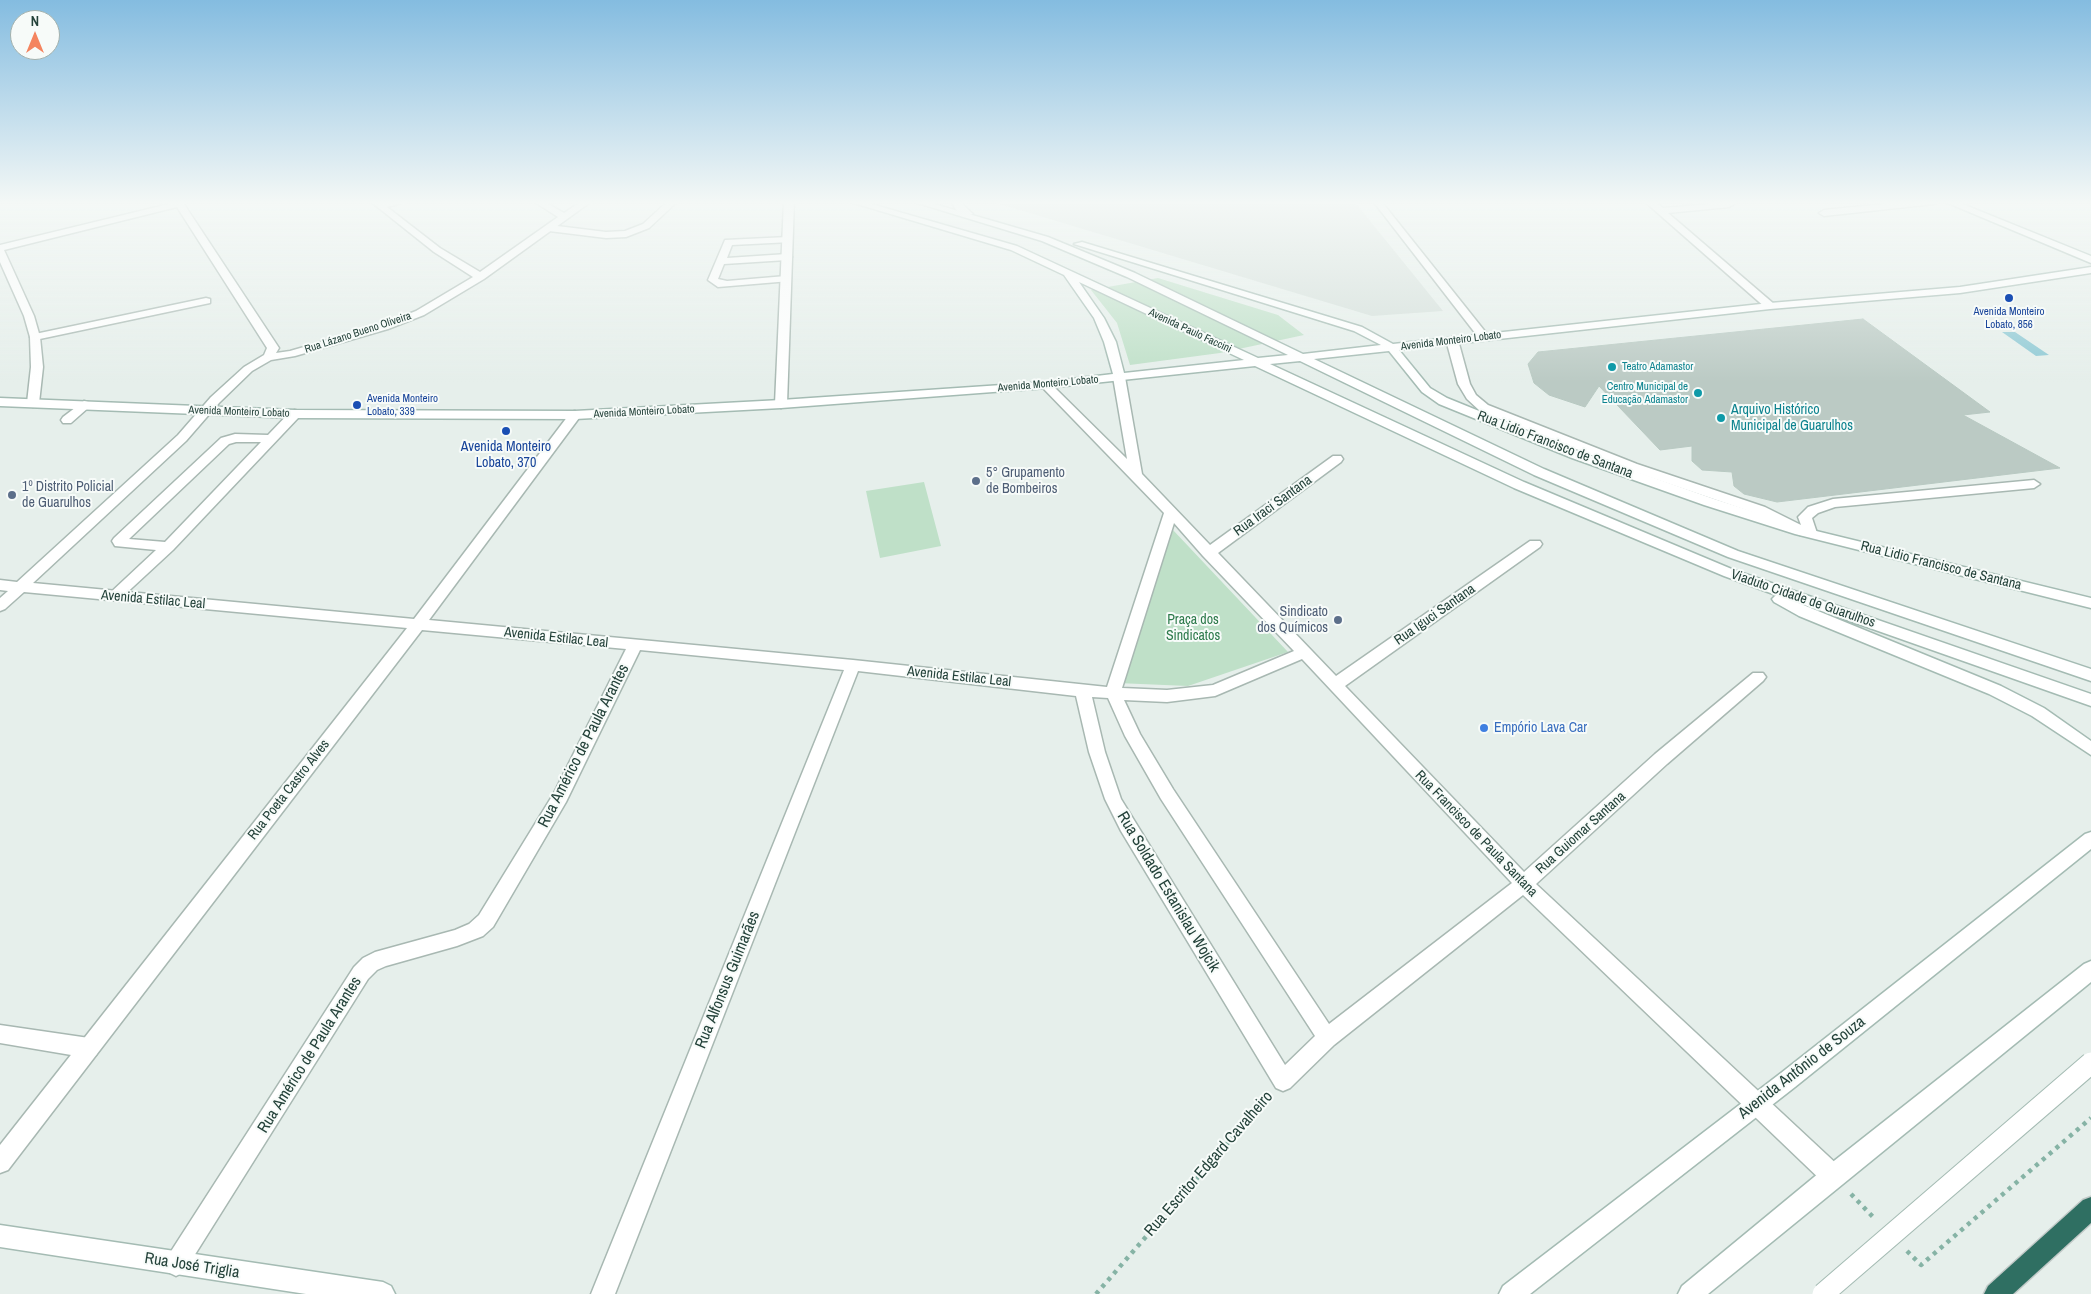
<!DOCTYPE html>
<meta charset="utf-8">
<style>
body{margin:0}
#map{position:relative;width:2091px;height:1294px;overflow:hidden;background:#e6efeb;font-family:"Archivo Narrow",sans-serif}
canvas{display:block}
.north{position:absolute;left:10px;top:10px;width:50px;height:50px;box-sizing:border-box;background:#f7fbf9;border:1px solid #a3b1ad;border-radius:50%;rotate:0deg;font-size:14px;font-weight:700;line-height:20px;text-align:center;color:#24423a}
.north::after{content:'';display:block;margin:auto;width:18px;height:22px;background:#f4845f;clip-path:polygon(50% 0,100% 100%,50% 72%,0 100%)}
</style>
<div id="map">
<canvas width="2091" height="1294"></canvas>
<div class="north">N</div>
</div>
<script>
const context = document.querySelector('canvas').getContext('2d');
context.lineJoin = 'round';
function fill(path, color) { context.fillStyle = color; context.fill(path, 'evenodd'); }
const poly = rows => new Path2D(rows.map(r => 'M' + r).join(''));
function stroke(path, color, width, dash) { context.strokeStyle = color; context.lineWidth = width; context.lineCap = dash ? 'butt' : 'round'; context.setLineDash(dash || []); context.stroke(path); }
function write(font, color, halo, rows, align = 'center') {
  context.font = font + ' "Archivo Narrow",sans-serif'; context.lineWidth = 4; context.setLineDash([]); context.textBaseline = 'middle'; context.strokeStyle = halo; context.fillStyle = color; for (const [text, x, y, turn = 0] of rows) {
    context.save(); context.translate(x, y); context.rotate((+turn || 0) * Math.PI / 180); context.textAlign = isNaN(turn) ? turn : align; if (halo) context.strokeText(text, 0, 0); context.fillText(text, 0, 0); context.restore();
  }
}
const built = poly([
 [994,201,1354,201,1443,311,1372,316,993,202]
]);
const green = poly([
 [1158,278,1278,315,1304,335,1220,353,1130,365,1117,323,1091,290],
 [924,482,941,546,880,558,866,491],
 [1173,530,1288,652,1188,686,1117,683]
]);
const water = poly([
 [2002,332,2015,332,2049,355,2036,356]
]);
const building = poly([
 [1863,319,1990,412,1963,415,2060,468,1777,502,1744,494,1734,486,1732,472,1702,470,1692,461,1692,446,1660,450,1599,386,1585,407,1549,395,1534,383,1528,364,1538,352,1863,319]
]);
const path = poly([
 [1851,1194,1874,1218],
 [1907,1251,1921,1265,2091,1118],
 [1096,1294,1267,1098]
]);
const lane = poly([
 [668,201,678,201,649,228,626,237,606,238,549,231,544,228,549,225,606,232,625,231,643,224,668,201],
 [1913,201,1939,201,1934,204,1824,216,1819,213,1824,210,1913,201],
 [788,237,791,238,791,242,732,245,727,258,787,254,792,257,787,260,724,264,718,279,727,281,786,276,790,277,790,281,718,287,708,280,725,240,788,237],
 [206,298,210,299,210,303,35,340,30,337,35,334,206,298],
 [1452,337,1458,340,1470,384,1476,395,1488,405,1637,464,1765,507,1801,525,1798,517,1808,507,1833,499,2034,480,2040,484,2034,488,1835,507,1818,513,1812,518,1817,533,1815,536,1800,535,1755,513,1629,470,1480,411,1467,399,1458,384,1446,340,1452,337],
 [84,401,88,402,88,408,71,423,63,423,61,420,63,417,84,401],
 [295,410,299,411,301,414,299,417,173,550,120,599,110,599,108,596,110,593,156,550,115,546,112,541,114,538,221,438,235,434,268,435,291,411,295,410],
 [236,442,261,442,165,542,129,539,229,444,236,442],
 [0,1025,89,1038,96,1041,99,1048,96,1055,89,1058,0,1043,0,1025]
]);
const street = poly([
 [173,201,182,201,279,348,276,353,290,351,380,325,416,311,473,277,434,252,370,201,382,203,403,201,402,203,387,207,440,248,480,272,558,217,533,201,543,201,564,213,582,201,592,201,484,279,424,315,388,329,295,356,271,360,252,371,219,403,186,441,33,583,414,619,571,412,575,411,581,415,579,418,429,620,853,660,1107,687,1164,513,1040,385,1042,383,1050,383,1127,459,1113,377,1119,374,1125,377,1142,474,1210,545,1333,456,1341,456,1343,459,1341,462,1218,553,1336,676,1530,541,1540,541,1542,544,1540,547,1345,686,1524,872,1655,754,1753,673,1763,673,1766,677,1763,681,1667,764,1536,884,1841,1168,1844,1176,1841,1184,1833,1187,1825,1184,1523,895,1334,1045,1290,1088,1283,1091,1276,1088,1121,831,1105,799,1089,752,1076,696,858,671,615,1294,591,1294,844,670,640,650,566,802,493,927,483,936,457,946,386,966,377,970,368,979,184,1272,176,1276,168,1272,164,1264,168,1256,354,967,363,958,375,952,455,930,469,924,479,915,554,793,626,649,422,630,8,1170,0,1173,0,1145,407,628,24,592,5,609,0,611,0,598,8,591,0,590,0,580,17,582,178,435,211,397,244,367,264,355,267,348,177,207,4,250,34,316,40,337,43,367,39,403,33,407,27,403,31,367,30,337,24,316,0,262,0,245,173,203,173,201],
 [1174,523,1203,556,1294,651,1213,685,1167,690,1122,688,1174,523],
 [1302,659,1512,883,1329,1024,1173,789,1140,734,1124,700,1167,702,1215,696,1302,659],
 [1092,697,1108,698,1125,736,1161,799,1315,1036,1285,1065,1121,799,1105,752,1092,697],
 [784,201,794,201,787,404,781,408,775,404,784,201],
 [951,201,959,201,973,214,965,216,956,210,951,201],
 [1373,201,1381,201,1487,334,1487,338,1479,338,1373,201],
 [1644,201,1654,201,1663,208,1732,202,1734,204,1729,207,1668,213,1774,304,1774,308,1766,308,1644,201]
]);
const secondary = poly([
 [847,201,861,201,1017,246,1258,358,1288,355,1127,277,1042,241,911,201,924,201,1048,237,1135,273,1303,354,1381,345,1354,331,1074,244,1082,242,1362,327,1393,344,1770,303,1960,287,2091,267,2091,273,1960,293,1770,309,1399,350,1430,388,1447,398,1580,452,1714,499,1804,528,2091,598,2091,608,1795,534,1704,505,1572,458,1439,404,1422,392,1389,351,1314,359,1544,469,1738,551,2091,669,2091,681,1728,557,1534,475,1300,361,1270,364,1524,482,1734,570,2091,694,2091,706,1796,602,2001,686,2044,708,2091,741,2091,755,2032,716,1989,694,1799,616,1774,602,1772,599,1776,595,1724,576,1514,488,1255,366,1046,388,781,408,575,419,295,418,0,406,0,398,295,410,575,411,781,400,1046,382,1113,374,1104,342,1094,318,1064,275,1011,250,847,201],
 [1079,282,1244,360,1124,373,1116,342,1104,318,1079,282],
 [1943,201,1955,201,2091,256,2091,263,1943,201],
 [2091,832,2091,849,1795,1087,1530,1294,1499,1294,1503,1286,1781,1073,2085,834,2091,832],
 [2091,961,2091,982,1708,1294,1678,1294,1682,1286,1825,1168,2084,964,2091,961],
 [0,1225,383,1282,391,1286,395,1294,306,1294,0,1247,0,1225]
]);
const highway = poly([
 [2091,1197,2091,1223,2013,1294,1984,1294,1988,1286,2083,1200,2091,1197]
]);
const secondaryBridge = poly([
 [1823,1294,2091,1063]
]);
const markers = [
 [2009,298,5,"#1a4fb4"],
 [1612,367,5,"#0f9aa8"],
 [1698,393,5,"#0f9aa8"],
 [357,405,5,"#1a4fb4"],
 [1721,418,5,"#0f9aa8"],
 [506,431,5,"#1a4fb4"],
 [976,481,5,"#5c6f8a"],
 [12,495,5,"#5c6f8a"],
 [1338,620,5,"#5c6f8a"],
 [1484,728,5,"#3f7fe0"]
];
const farTransitnames = [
 ["Avenida Monteiro",2009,312],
 ["Lobato, 856",2009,325],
 ["Avenida Monteiro",367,399,"left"],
 ["Lobato, 339",367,412,"left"]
];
const farStreetnames = [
 ["Avenida Paulo Faccini",1190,331,25],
 ["Rua Lázano Bueno Oliveira",358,333,-18],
 ["Avenida Monteiro Lobato",1451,341,-7],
 ["Avenida Monteiro Lobato",1048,384,-5],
 ["Avenida Monteiro Lobato",239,412,2],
 ["Avenida Monteiro Lobato",644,412,-3]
];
const farCulturenames = [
 ["Teatro Adamastor",1622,367],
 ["Centro Municipal de",1688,387,"right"],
 ["Educação Adamastor",1688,400,"right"]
];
const cultureNames = [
 ["Arquivo Histórico",1731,410],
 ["Municipal de Guarulhos",1731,426]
];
const streetNames = [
 ["Rua Lidio Francisco de Santana",1555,445,21],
 ["Rua Iraci Santana",1273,506,-36],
 ["Rua Lidio Francisco de Santana",1941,566,14],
 ["Viaduto Cidade de Guarulhos",1803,599,19],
 ["Avenida Estilac Leal",153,600,5],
 ["Rua Iguci Santana",1435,615,-35],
 ["Avenida Estilac Leal",556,638,6],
 ["Avenida Estilac Leal",959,677,6],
 ["Rua Poeta Castro Alves",289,790,-52],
 ["Rua Guiomar Santana",1581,833,-42],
 ["Rua Francisco de Paula Santana",1476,834,46]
];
const transitNames = [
 ["Avenida Monteiro",506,447],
 ["Lobato, 370",506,463]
];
const serviceNames = [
 ["5° Grupamento",986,473],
 ["de Bombeiros",986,489],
 ["1º Distrito Policial",22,487],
 ["de Guarulhos",22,503],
 ["Sindicato",1328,612,"right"],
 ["dos Químicos",1328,628,"right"]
];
const parkNames = [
 ["Praça dos",1193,620],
 ["Sindicatos",1193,636]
];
const shopNames = [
 ["Empório Lava Car",1494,728]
];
const nearStreetnames = [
 ["Rua Américo de Paula Arantes",584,746,-63],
 ["Rua Soldado Estanislau Wojcik",1168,892,59],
 ["Rua Alfonsus Guimarães",728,980,-68],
 ["Rua Américo de Paula Arantes",310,1055,-58],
 ["Avenida Antônio de Souza",1802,1068,-38],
 ["Rua Escritor Edgard Cavalheiro",1209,1164,-49],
 ["Rua José Triglia",192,1266,9]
];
fill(built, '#d4dfda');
fill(green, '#bfe0c8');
fill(water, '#8ec9d4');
fill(building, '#bbcac4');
stroke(building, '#b8c9c2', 1);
stroke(lane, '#a8b8b2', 3);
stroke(street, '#a8b8b2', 3);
stroke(secondary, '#a4bbb3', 3);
stroke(highway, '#c2cac8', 3);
stroke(path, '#86b3a5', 4.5, [4, 5]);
fill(lane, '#fff');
fill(street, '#fff');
fill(secondary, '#fff');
fill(highway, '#2f6f62');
stroke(secondaryBridge, '#a4bbb3', 23, []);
stroke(secondaryBridge, '#fff', 21);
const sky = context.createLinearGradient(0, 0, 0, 382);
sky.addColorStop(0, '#84bce0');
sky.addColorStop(0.53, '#f4f8f6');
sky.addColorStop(1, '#f4f8f600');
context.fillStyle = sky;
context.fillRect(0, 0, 2091, 382);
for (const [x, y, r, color] of markers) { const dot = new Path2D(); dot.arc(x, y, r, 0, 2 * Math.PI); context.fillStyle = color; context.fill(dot); stroke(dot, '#f7fbf9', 2); }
write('11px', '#164399', '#f7fbf9', farTransitnames);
write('11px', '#24423a', '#f7fbf9', farStreetnames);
write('11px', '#0d838f', '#f7fbf9', farCulturenames, 'left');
write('14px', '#0d838f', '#f7fbf9', cultureNames, 'left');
write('14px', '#24423a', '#f7fbf9', streetNames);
write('14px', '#164399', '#f7fbf9', transitNames);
write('14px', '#4e5e75', '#f7fbf9', serviceNames, 'left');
write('14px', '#2d7a4b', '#f7fbf9', parkNames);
write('14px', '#366cbe', '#f7fbf9', shopNames, 'left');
write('16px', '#24423a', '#f7fbf9', nearStreetnames);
</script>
